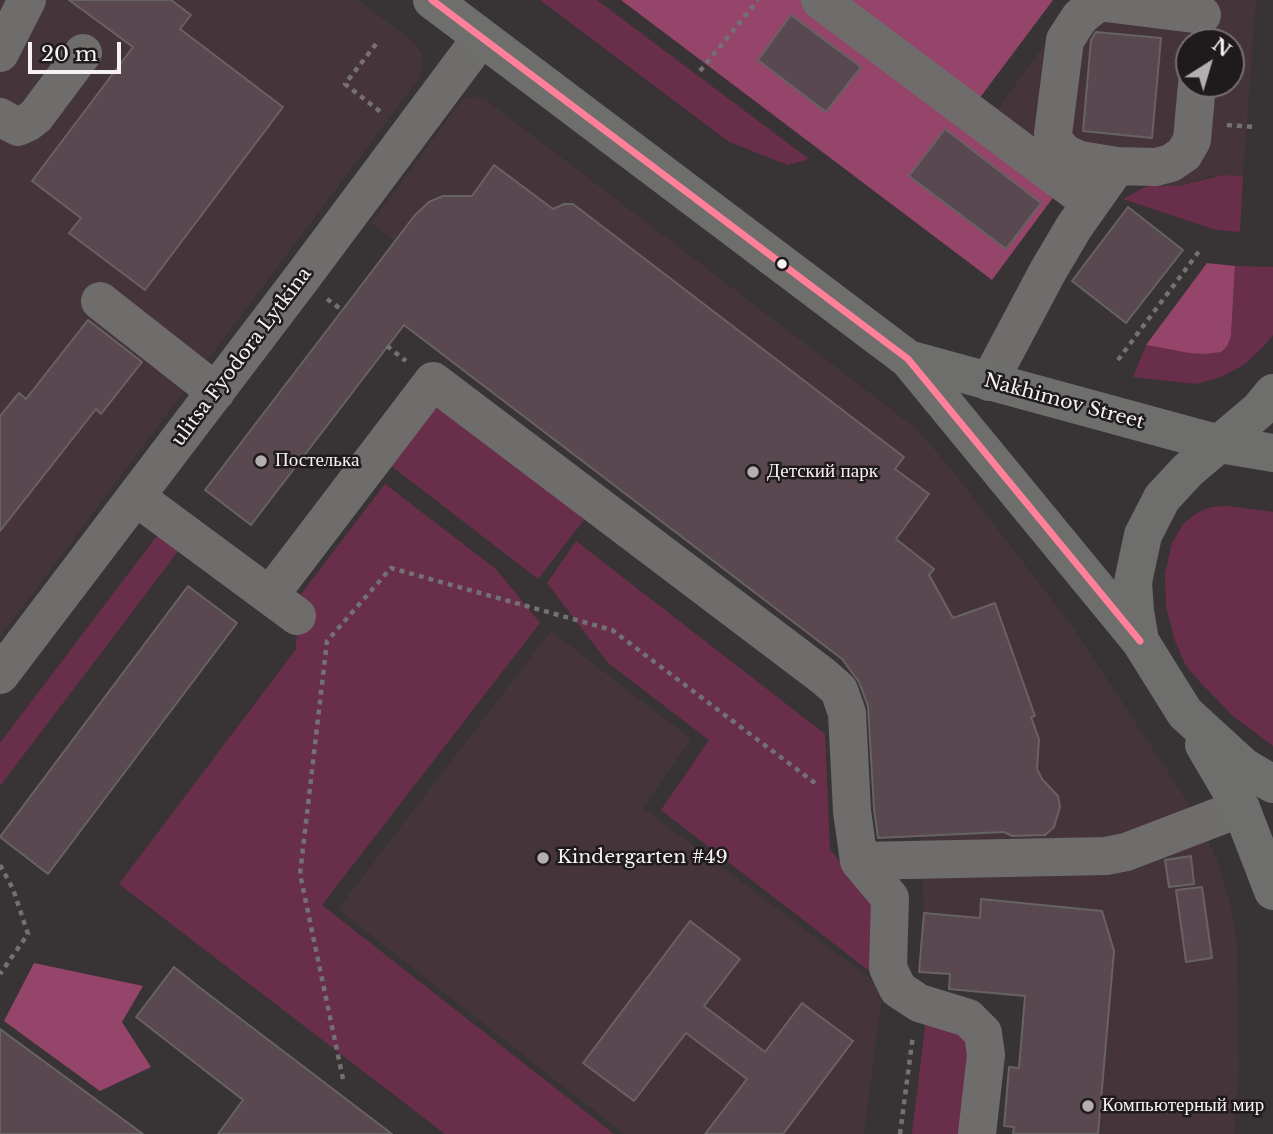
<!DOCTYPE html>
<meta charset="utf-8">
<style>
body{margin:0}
#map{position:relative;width:1273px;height:1134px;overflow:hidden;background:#383335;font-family:"Libre Baskerville",serif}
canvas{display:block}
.north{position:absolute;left:1175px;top:28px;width:70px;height:70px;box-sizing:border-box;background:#1f1a1c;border:2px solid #767072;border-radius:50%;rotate:37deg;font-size:19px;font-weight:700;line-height:28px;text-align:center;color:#f8f1f3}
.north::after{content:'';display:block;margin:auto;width:24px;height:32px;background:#b5aeb0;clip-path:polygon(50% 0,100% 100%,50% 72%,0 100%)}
.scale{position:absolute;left:28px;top:42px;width:93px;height:32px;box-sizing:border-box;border:4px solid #f8f1f3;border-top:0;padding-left:9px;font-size:21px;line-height:24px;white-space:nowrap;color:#f8f1f3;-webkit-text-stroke:5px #1f1a1c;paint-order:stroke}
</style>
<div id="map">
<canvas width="1273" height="1134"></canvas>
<div class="north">N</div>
<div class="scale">20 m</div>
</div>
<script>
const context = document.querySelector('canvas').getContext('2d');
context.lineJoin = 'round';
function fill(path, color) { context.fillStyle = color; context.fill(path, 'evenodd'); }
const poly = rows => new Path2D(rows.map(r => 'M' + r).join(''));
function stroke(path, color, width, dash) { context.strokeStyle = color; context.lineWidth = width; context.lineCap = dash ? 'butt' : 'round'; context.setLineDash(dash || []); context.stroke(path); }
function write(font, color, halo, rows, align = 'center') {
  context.font = font + ' "Libre Baskerville",serif'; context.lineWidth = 5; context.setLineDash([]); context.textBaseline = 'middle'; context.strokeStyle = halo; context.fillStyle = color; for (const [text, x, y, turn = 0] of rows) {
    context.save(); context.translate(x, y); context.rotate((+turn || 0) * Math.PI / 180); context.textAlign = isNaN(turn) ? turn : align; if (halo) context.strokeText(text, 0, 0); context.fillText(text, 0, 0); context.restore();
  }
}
const built = poly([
 [0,0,358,0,413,41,422,54,423,65,419,78,0,637],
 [1077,0,1256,0,1243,176,1223,175,1208,177,1178,186,1090,185,994,114],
 [1189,42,1231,42,1231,84,1189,84],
 [474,96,486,100,917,429,955,474,1072,626,1195,813,1218,862,1231,907,1237,941,1239,1068,1234,1134,1098,1134,1114,951,1102,911,982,899,980,918,976,917,975,923,961,916,924,913,919,801,893,620,371,223,459,104,463,99],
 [551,631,691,739,643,808,883,988,864,1134,624,1134,338,909]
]);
const green = poly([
 [540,0,597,0,809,159,788,165,729,142],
 [1223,175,1243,176,1240,232,1216,230,1123,199,1147,186,1178,186],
 [1235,266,1273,267,1273,335,1263,347,1244,365,1221,377,1196,384,1133,377,1146,345,1189,353,1231,336],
 [442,397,591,511,538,579,390,465],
 [385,484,496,569,540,623,322,905,614,1134,445,1134,119,884,296,649,298,598],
 [1228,506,1273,512,1273,746,1234,717,1199,681,1185,664,1175,641,1166,607,1165,574,1172,543,1183,524,1197,513,1211,507],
 [162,529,183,545,0,786,0,743],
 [576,541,825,734,830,850,873,898,877,977,661,810,709,740,608,663,547,583],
 [926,1019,961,1026,974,1053,965,1134,912,1134]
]);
const forest = poly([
 [621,0,1053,0,961,123,1055,195,992,280],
 [1207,263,1235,266,1231,336,1227,346,1221,352,1205,354,1189,353,1146,345],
 [34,963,143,986,122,1022,151,1067,100,1091,4,1021]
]);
const building = poly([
 [69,0,171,0,191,15,180,29,283,107,145,290,69,233,81,218,32,181,133,47,69,0],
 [791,15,861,67,826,112,758,60,791,15],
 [1096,32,1161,38,1152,138,1083,131,1091,40,1096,32],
 [945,129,1041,203,1006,249,909,176,945,129],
 [494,165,553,209,564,204,573,204,904,457,895,469,929,494,896,539,934,569,929,575,953,618,995,603,1035,716,1031,717,1039,739,1037,769,1042,779,1058,796,1060,807,1054,827,1045,835,1012,836,1004,832,878,838,874,809,868,706,859,682,842,659,404,325,251,525,205,490,415,215,429,202,443,196,472,196,494,165],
 [1128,207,1183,250,1126,323,1072,281,1128,207],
 [88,320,142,362,101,414,96,409,0,531,0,416,19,393,26,399,88,320],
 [188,586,237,623,48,874,0,837,188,586],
 [1191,856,1194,884,1169,887,1165,860,1191,856],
 [1202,887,1212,958,1186,962,1176,890,1202,887],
 [981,899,1102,911,1114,951,1098,1134,1013,1134,1014,1127,1004,1126,1009,1067,1019,1068,1025,996,949,989,950,974,919,972,924,913,980,918,981,899],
 [690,921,740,959,704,1006,765,1052,802,1003,853,1041,783,1134,705,1134,747,1079,686,1033,634,1101,583,1063,690,921],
 [174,967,199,987,392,1134,218,1134,243,1100,136,1017,174,967],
 [0,1029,143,1134,0,1134,0,1029]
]);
const path = poly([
 [376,44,345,84,382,113],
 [700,71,758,0],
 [1227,125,1254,127],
 [327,299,342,310],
 [387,346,406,361],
 [1118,360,1200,250],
 [0,865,13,889,28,934,0,974],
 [343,1079,300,874,327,641,391,568,612,630,815,783],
 [900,1134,913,1035]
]);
const minor = poly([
 [820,0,1091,203],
 [1101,0,1080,17,1065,40,1053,134,1056,144,1066,154,1080,160,1117,166],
 [1098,2,1202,15],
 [0,53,27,0],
 [0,117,18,127,27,123,36,116,83,53],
 [100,301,216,392],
 [989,382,1048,271,1074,227,1117,166,1156,167,1171,163,1184,154,1192,140,1197,84],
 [136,497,297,616],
 [270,595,433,381,823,676,839,690,847,713,852,811,859,861,890,898,888,968,898,989,919,1003,968,1018,983,1033,986,1055,977,1134],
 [0,675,301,279,481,38],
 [859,861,1106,856,1126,852,1241,808]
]);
const major = poly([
 [432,0,908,359,1140,641],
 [908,359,1220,444,1273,453],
 [1273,393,1259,410,1188,470,1162,498,1143,535,1133,582,1135,611,1140,641,1185,713,1244,767,1273,784],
 [1204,745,1241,808,1273,891]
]);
const bus1 = poly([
 [432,0,908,359,1140,641]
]);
const markers = [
 [782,264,6,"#f8f1f3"],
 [261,461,7,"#b5aeb0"],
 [753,472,7,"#b5aeb0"],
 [543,858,7,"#b5aeb0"],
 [1088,1106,7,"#b5aeb0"]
];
const streetNames = [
 ["ulitsa Fyodora Lytkina",242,357,-53],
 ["Nakhimov Street",1064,402,15]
];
const poiNames = [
 ["Постелька",275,461],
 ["Детский парк",767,472],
 ["Kindergarten #49",557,858],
 ["Компьютерный мир",1102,1106]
];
fill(built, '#45353b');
fill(green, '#692f4a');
fill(forest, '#954569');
fill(building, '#5a4851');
stroke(building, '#676264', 2);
stroke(path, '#737171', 4.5, [5, 5]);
stroke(minor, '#6e6d6c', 38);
stroke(major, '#6e6e6d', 38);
stroke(bus1, '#ff8098', 7);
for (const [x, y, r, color] of markers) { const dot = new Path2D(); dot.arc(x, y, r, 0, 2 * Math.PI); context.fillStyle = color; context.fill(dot); stroke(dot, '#1f1a1c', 2.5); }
write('19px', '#f8f1f3', '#1f1a1c', streetNames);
write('19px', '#f8f1f3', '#1f1a1c', poiNames, 'left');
</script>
